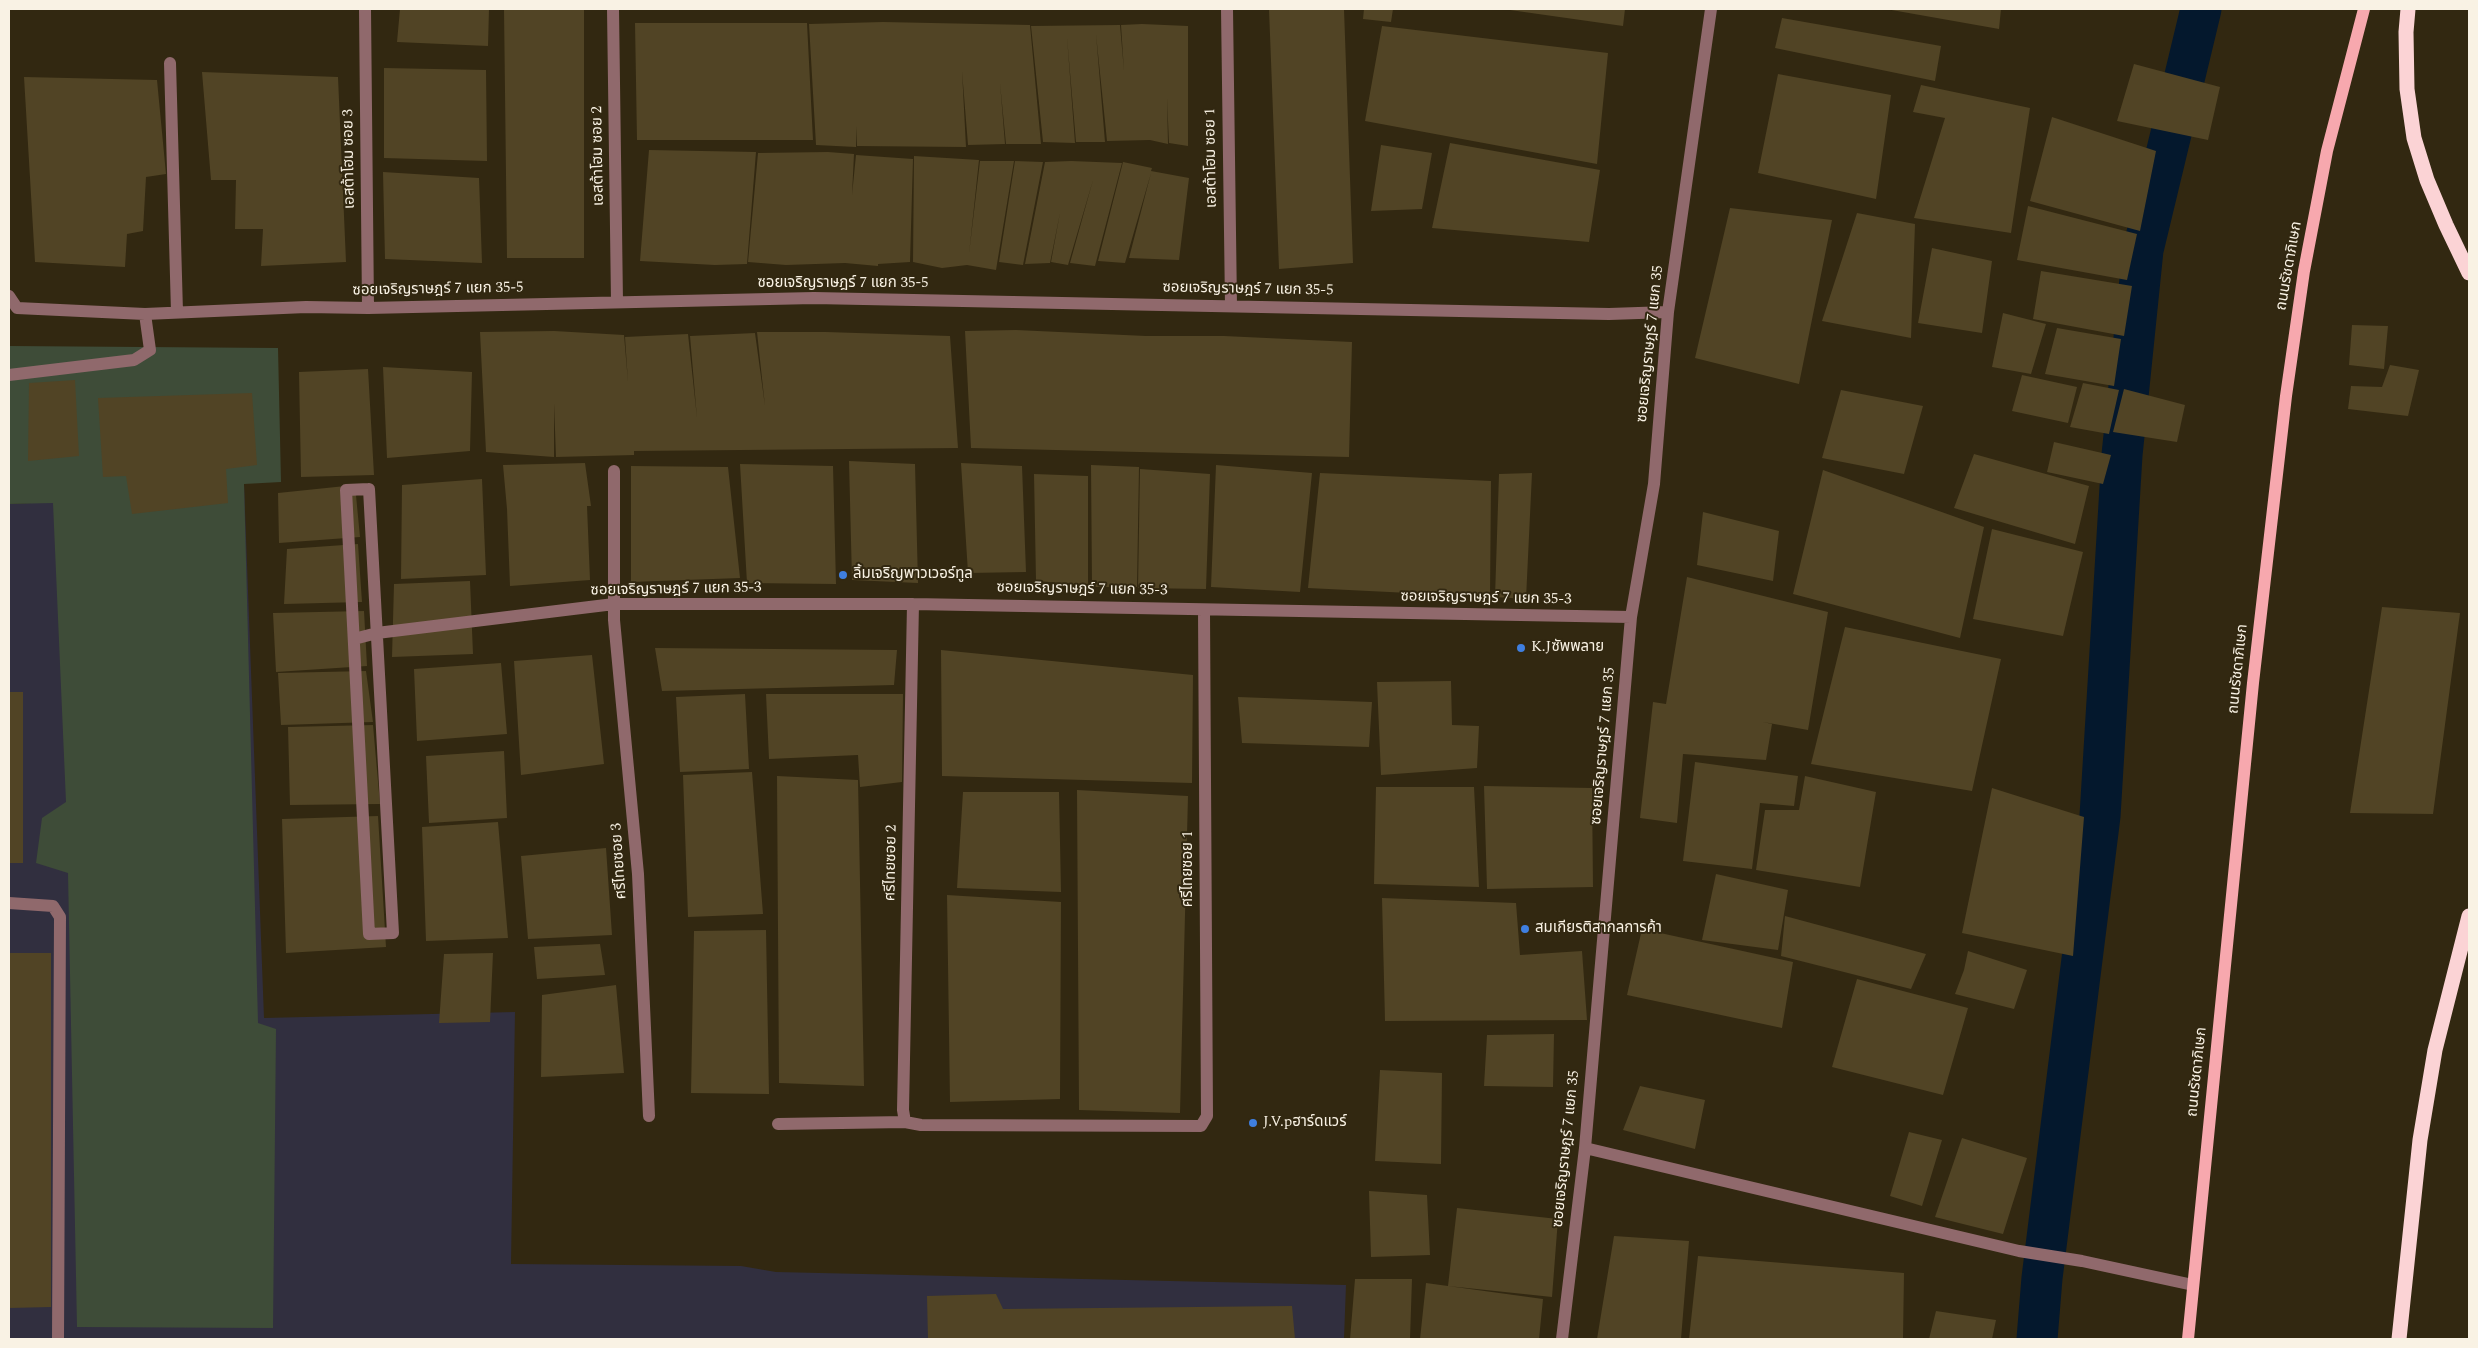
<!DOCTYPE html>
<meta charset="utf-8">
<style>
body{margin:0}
#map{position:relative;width:2478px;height:1348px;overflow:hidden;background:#322811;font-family:Spectral,serif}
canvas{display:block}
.frame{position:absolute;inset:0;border:10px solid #f9f2e4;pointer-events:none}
</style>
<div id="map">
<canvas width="2478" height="1348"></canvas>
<div class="frame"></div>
</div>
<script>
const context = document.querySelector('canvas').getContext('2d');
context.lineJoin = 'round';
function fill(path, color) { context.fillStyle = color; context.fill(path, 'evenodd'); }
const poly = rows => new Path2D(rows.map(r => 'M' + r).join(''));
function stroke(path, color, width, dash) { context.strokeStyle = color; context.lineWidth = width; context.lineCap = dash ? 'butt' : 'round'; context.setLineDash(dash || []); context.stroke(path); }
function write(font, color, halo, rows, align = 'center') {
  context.font = font + ' Spectral,"Noto Sans Thai",serif'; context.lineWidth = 4; context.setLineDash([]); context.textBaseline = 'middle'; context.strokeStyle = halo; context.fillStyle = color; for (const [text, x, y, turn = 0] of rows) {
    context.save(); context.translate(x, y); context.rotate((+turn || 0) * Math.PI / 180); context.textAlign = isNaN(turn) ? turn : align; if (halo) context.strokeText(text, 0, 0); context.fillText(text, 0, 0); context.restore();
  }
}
const industrial = poly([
 [244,484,264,1018,515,1012,511,1264,741,1266,776,1272,1346,1285,1344,1339,9,1339,9,504,53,502]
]);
const green = poly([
 [9,346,278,348,281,482,244,484,258,1023,276,1029,273,1328,77,1327,68,873,36,863,42,818,66,802,53,503,9,504]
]);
const canal = poly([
 [2037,1339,2042,1278,2100,816,2122,455,2143,250,2201,9]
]);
const building = poly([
 [400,9,489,9,488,46,397,42],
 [504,9,584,9,584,258,507,258],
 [1269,9,1344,9,1353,263,1279,269],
 [1364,9,1393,9,1391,22,1363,19],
 [1510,9,1625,9,1623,26,1510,10],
 [1886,9,2001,9,1999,29],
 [1782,18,1941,46,1935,81,1775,48],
 [883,22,1030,25,1041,144,1006,144,1000,83,1005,144,968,145,962,71,966,147,857,146,856,126,856,147,816,145,809,24],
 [635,23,807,23,813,140,637,140],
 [1142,24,1188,26,1188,146,1169,143,1167,98,1168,144,1150,140,1107,141,1096,34,1105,142,1076,142,1067,37,1075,143,1043,142,1031,26,1120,25,1124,71,1121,25],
 [1382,26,1608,53,1597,164,1365,121],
 [2134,64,2220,87,2208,140,2117,121],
 [384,68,486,70,487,161,384,158],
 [202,72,338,77,346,262,261,266,263,229,235,229,236,180,211,180],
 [1778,74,1891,95,1876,199,1758,173],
 [24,77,157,80,166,174,146,177,143,231,127,234,125,267,35,262],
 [1921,85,2030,108,2011,233,1914,218,1945,118,1913,112],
 [2052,117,2156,151,2140,231,2030,201],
 [1450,143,1600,170,1589,242,1432,228],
 [1381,145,1432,153,1422,209,1371,211],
 [649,150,756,152,747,264,715,265,640,261],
 [828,152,854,154,852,195,856,155,913,159,910,262,878,264,878,266,845,263,786,265,748,262,758,153],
 [914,156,979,160,969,254,980,161,1014,161,996,270,967,265,942,268,913,262],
 [1015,161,1043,162,1023,265,999,262],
 [1071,161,1122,163,1095,266,1070,263,1093,180,1068,265,1051,262,1060,213,1050,263,1025,264,1045,162],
 [1123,162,1152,168,1151,171,1189,178,1179,260,1129,258,1151,173,1125,263,1098,261],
 [383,172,479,178,482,263,385,259],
 [2028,206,2137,234,2127,280,2017,260],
 [1730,208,1832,220,1799,384,1695,358],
 [1857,213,1915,224,1911,338,1822,321],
 [1932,248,1992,261,1982,333,1918,323],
 [2041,271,2132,286,2124,336,2033,319],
 [2003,313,2046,324,2031,374,1992,367],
 [2352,325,2388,326,2384,369,2349,365],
 [2057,328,2121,339,2114,386,2045,374],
 [1016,330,1146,336,1224,336,1352,342,1349,457,971,448,965,331],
 [554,331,624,335,628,382,625,337,688,334,697,418,690,336,755,333,765,406,757,332,826,332,950,336,958,448,634,451,634,455,556,457,554,403,554,457,486,452,480,332],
 [2390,365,2419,370,2408,416,2348,409,2351,386,2382,387],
 [383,367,472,372,470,451,387,458],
 [368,369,374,475,301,477,299,372],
 [2022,375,2077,387,2068,423,2012,411],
 [75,380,79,456,28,461,29,383],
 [2083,383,2119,390,2109,434,2070,427],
 [2124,389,2185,405,2177,442,2113,432],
 [1841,390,1923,406,1904,474,1822,458],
 [252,393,257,465,226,469,228,503,132,514,126,476,103,477,98,398],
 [2054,442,2111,455,2103,484,2047,472],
 [1974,454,2089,486,2075,544,1954,508],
 [849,461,915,464,918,583,852,580],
 [585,463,591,506,587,506,590,580,510,586,507,509,503,465],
 [961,463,1022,466,1026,572,968,573],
 [740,464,833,466,836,584,747,583],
 [1091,465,1139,467,1137,587,1092,587],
 [1216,465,1312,473,1300,592,1211,587],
 [631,466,728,467,740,578,631,582],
 [1140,469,1210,474,1206,589,1138,588],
 [1823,470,1984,527,1960,638,1793,594],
 [1320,473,1491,481,1490,597,1308,588],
 [1532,473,1526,599,1495,597,1499,474],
 [1034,474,1088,476,1088,585,1036,581],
 [482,479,486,575,401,579,402,485],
 [355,485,360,537,279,543,278,493],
 [1703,512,1779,531,1773,581,1697,565],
 [1992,529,2083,552,2063,636,1973,619],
 [358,544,362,602,284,604,287,549],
 [1687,577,1828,612,1808,730,1763,722,1772,724,1766,760,1683,754,1677,823,1640,818,1653,702,1666,704],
 [470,581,473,654,392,657,394,584],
 [2382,607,2460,613,2433,814,2350,813],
 [364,611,367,666,276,672,273,613],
 [1845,627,2001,659,1972,791,1811,764],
 [655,648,897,650,894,685,662,691],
 [941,650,1193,675,1192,783,942,776],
 [592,655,604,764,521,775,514,661],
 [501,663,507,734,417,741,414,669],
 [366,671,373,722,281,725,278,673],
 [1451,681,1452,725,1479,726,1477,768,1381,775,1377,682],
 [9,692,23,692,23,863,9,863],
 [745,694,749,769,680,772,676,697],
 [766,694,903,694,902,782,860,787,858,755,769,759],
 [1238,697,1372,702,1369,747,1242,743],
 [373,725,380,804,290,805,288,727],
 [504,751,507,818,429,823,426,756],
 [1695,762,1798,776,1794,806,1760,803,1752,869,1683,861],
 [752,772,763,914,688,917,683,775],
 [777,776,858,780,864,1086,779,1083],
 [1805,776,1876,792,1860,887,1756,870,1765,810,1799,810],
 [1484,786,1592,788,1593,887,1487,889],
 [1376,787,1474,787,1479,887,1374,884],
 [1992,788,2084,817,2073,956,1962,933],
 [1077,790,1188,796,1180,1113,1079,1110],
 [963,792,1059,792,1061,892,957,888],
 [378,816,386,947,286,953,282,819],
 [498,822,508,938,426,941,422,827],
 [606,848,612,935,528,939,521,856],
 [1716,874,1788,890,1778,950,1702,940],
 [947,895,1061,902,1060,1099,950,1102],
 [1382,898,1516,903,1520,955,1582,951,1587,1020,1385,1021],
 [1785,916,1926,954,1911,989,1781,956],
 [1642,929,1793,962,1782,1028,1627,995],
 [766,930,769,1094,691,1093,694,931],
 [600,944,605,975,537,979,534,947],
 [1968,951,2027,970,2014,1009,1955,994,1964,970],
 [9,953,51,953,51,1307,9,1308],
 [493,953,490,1022,439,1023,444,954],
 [1857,979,1968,1008,1943,1095,1832,1067],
 [616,985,624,1073,541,1077,542,995],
 [1554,1034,1553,1087,1484,1086,1487,1035],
 [1380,1070,1442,1073,1441,1164,1375,1161],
 [1640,1086,1705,1100,1695,1149,1623,1130],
 [1909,1132,1942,1140,1922,1206,1890,1196],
 [1962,1138,2027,1158,2003,1234,1935,1217],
 [1369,1191,1427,1195,1430,1255,1371,1257],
 [1457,1208,1558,1219,1552,1297,1448,1286],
 [1614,1236,1689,1241,1681,1339,1597,1339],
 [1698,1256,1904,1273,1903,1339,1689,1339],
 [1355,1279,1412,1279,1410,1339,1350,1339],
 [1426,1283,1543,1299,1539,1339,1420,1339],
 [996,1294,1003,1309,1292,1306,1295,1339,928,1339,927,1296],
 [1936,1311,1996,1320,1992,1339,1929,1339]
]);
const minor = poly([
 [365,9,368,308],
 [613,9,617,302],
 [1227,9,1231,306],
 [170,63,177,312],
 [9,296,17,308,145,314,306,307,368,308,814,298,1609,314,1668,312],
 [9,375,134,360,150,350,145,314],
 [614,471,614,620,638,874,649,1116],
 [369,489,393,933,369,934,346,490,369,489],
 [354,639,377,633,614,604,913,604,1631,617],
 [9,903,53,906,60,917,58,1339],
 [905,1122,903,1110,913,604],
 [778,1124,905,1122,921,1125,1201,1126,1207,1116,1204,611],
 [1585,1148,2019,1251,2082,1261,2193,1285],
 [1562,1339,1585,1148,1631,617,1654,484,1668,312,1711,9]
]);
const major = poly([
 [2188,1339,2253,683,2286,396,2304,271,2327,151,2364,9]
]);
const highway = poly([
 [2408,9,2406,32,2407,89,2414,138,2427,180,2446,225,2469,273],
 [2399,1339,2420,1140,2435,1050,2469,916]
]);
const markers = [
 [843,575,5,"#3f7fe0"],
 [1521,648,5,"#3f7fe0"],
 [1525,929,5,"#3f7fe0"],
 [1253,1123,5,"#3f7fe0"]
];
const streetNames = [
 ["เอสต้าโฮม ซอย 2",599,156,-91],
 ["เอสต้าโฮม ซอย 1",1212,158,-91],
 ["เอสต้าโฮม ซอย 3",350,159,-91],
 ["ถนนรัชดาภิเษก",2290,266,-80],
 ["ซอยเจริญราษฎร์ 7 แยก 35-5",843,284],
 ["ซอยเจริญราษฎร์ 7 แยก 35-5",438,290,-1],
 ["ซอยเจริญราษฎร์ 7 แยก 35-5",1248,290,1],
 ["ซอยเจริญราษฎร์ 7 แยก 35",1651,344,-84],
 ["ซอยเจริญราษฎร์ 7 แยก 35-3",676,590,-1],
 ["ซอยเจริญราษฎร์ 7 แยก 35-3",1082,590,1],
 ["ซอยเจริญราษฎร์ 7 แยก 35-3",1486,599,1],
 ["ถนนรัชดาภิเษก",2239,669,-84],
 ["ซอยเจริญราษฎร์ 7 แยก 35",1604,746,-85],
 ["ศรีไทยซอย 3",620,861,-94],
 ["ศรีไทยซอย 2",892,863,-89],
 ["ศรีไทยซอย 1",1189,869,-90],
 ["ถนนรัชดาภิเษก",2198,1072,-84],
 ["ซอยเจริญราษฎร์ 7 แยก 35",1567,1149,-84]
];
const poiNames = [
 ["ลิ้มเจริญพาวเวอร์ทูล",853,575],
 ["K.Jซัพพลาย",1531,648],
 ["สมเกียรติสากลการค้า",1535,929],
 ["J.V.pฮาร์ดแวร์",1263,1123]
];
fill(industrial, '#312f3f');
fill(green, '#3e4c38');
stroke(canal, '#04182d', 41);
fill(building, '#514425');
stroke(minor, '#90696c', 12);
stroke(major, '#f7a8ae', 12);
stroke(highway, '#fbd3d5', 15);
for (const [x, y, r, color] of markers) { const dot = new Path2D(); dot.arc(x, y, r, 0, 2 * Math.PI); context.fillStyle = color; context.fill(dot); stroke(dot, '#322811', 2); }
write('15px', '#f9f2e4', '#322811', streetNames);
write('15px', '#f9f2e4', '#322811', poiNames, 'left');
</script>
